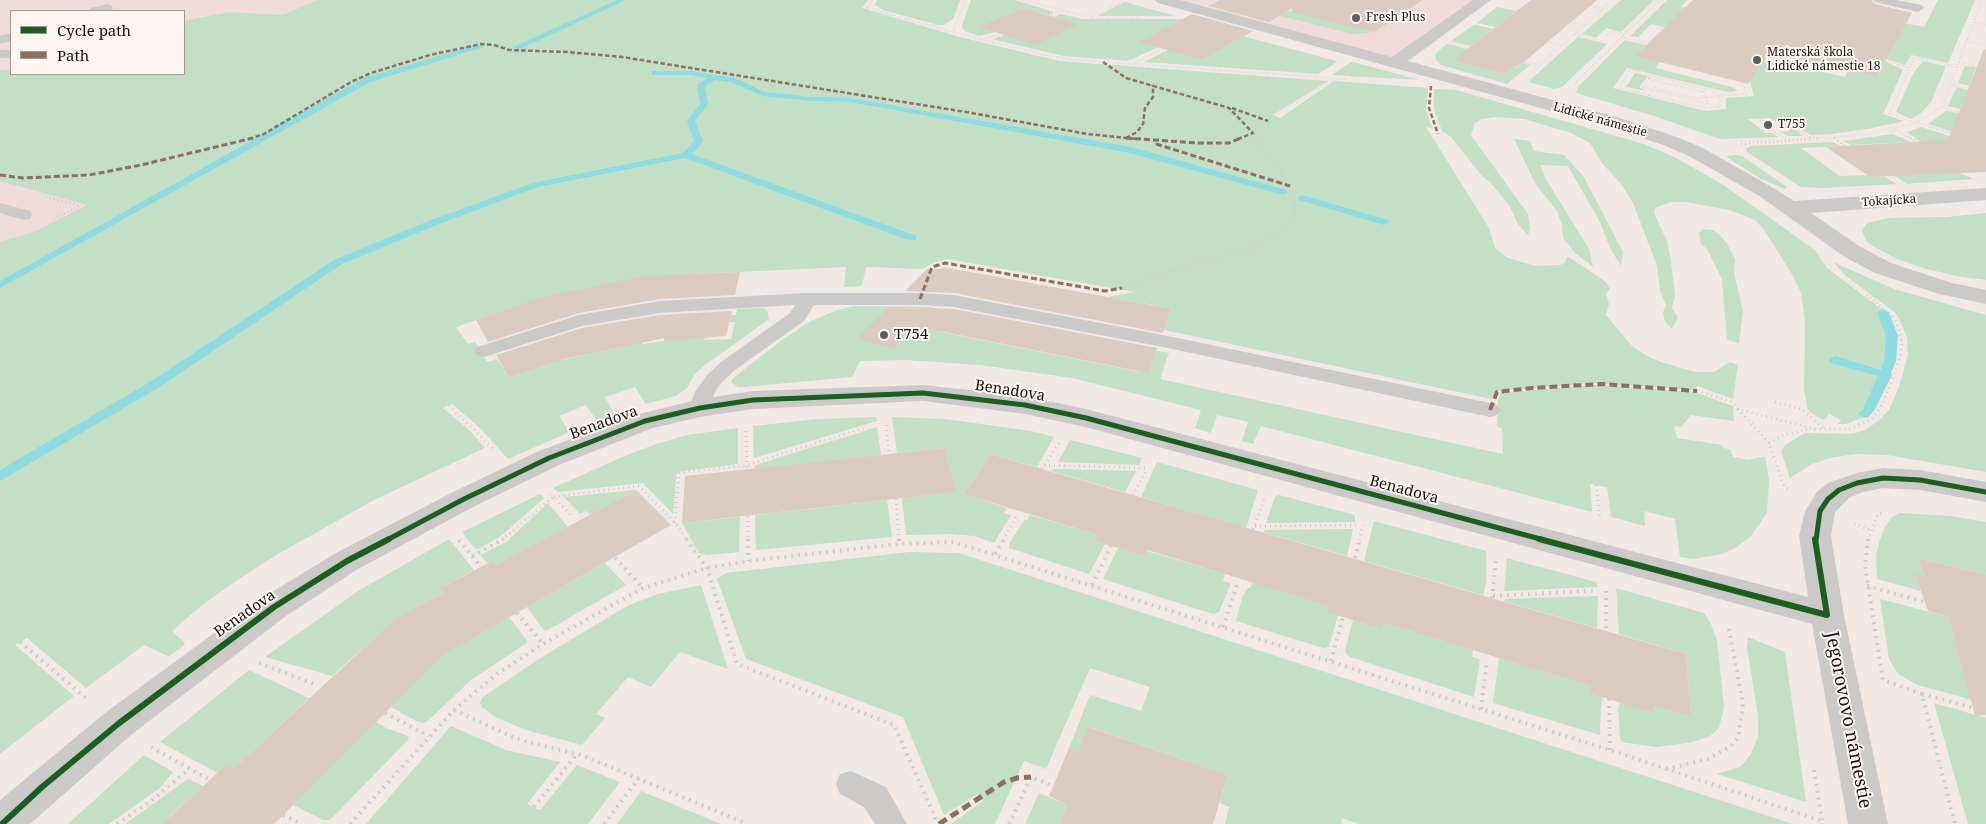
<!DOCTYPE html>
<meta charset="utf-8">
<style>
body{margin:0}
#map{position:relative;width:1986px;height:824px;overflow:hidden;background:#f2e9e5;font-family:"Noto Serif",serif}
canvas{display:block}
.legend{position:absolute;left:10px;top:10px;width:175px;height:65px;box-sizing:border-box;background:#fff5f1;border:1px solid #a29996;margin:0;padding:6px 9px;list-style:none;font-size:15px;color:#16100e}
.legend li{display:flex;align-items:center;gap:10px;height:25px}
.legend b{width:25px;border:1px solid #a29996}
</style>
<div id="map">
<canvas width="1986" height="824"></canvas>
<ul class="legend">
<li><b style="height:6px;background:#1b5e20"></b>Cycle path</li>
<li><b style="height:6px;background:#8d6e63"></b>Path</li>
</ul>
</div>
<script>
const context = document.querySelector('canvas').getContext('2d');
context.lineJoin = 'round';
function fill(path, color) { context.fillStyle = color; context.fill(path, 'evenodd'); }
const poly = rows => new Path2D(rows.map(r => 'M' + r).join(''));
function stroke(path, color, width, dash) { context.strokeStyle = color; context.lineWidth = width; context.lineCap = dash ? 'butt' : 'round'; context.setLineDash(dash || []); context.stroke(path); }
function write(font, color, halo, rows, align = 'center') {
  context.font = font + ' "Noto Serif",serif'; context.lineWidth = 4; context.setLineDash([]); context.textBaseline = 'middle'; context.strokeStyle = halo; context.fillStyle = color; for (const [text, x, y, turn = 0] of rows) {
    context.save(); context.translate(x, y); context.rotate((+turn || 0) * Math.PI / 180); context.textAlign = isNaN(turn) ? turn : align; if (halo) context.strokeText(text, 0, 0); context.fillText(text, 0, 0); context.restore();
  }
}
const commercial = poly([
 [0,0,317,0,283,15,229,12,192,19,184,22,184,11,11,11,11,74,77,74,75,75,87,205,0,281],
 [1163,0,1483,0,1395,63]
]);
const green = poly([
 [317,0,868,0,862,8,960,37,1060,61,1328,81,1273,115,1280,118,1334,81,1428,88,1426,110,1432,128,1426,127,1489,228,1495,248,1508,258,1536,266,1560,265,1565,263,1567,257,1572,259,1606,282,1610,289,1606,294,1609,304,1606,315,1632,346,1647,356,1661,362,1694,372,1714,372,1730,362,1738,365,1733,399,1697,386,1695,390,1593,383,1495,391,1491,399,1164,330,1171,308,1108,297,1134,292,947,259,935,262,923,269,866,267,862,286,844,287,846,267,673,275,537,299,456,327,468,344,475,342,487,362,497,359,509,378,552,363,540,344,562,360,626,346,643,323,643,344,686,338,705,337,704,340,731,339,735,322,729,322,731,315,736,315,737,309,763,308,767,310,769,319,705,365,694,375,687,388,676,396,646,404,635,387,605,397,614,414,597,421,586,405,559,416,570,432,508,459,481,429,452,404,443,408,470,431,485,448,374,500,278,554,239,579,202,605,172,631,185,643,182,647,169,656,165,655,144,645,86,688,27,638,15,645,74,696,0,754,0,242,36,231,87,205,0,181,0,70,11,71,11,74,184,74,184,22,192,19,229,12,283,15],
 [877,0,960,0,953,19,944,25,938,25,883,10,875,5],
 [971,0,1015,0,1054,12,1048,15,1023,8,1005,16,996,32,979,36,964,31,962,26],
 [1621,0,1654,0,1621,32,1606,28,1596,38,1582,34],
 [1667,0,1687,0,1681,7,1706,13,1689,32,1651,24,1638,37,1630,36],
 [1938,0,1975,0,1948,63,1911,55,1905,65,1886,59,1905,23,1924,27],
 [1124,2,1173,15,1174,16,1098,16],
 [1241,6,1294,12,1374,32,1352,34],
 [1497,7,1517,11,1496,27,1477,23],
 [1061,14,1082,19,1182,19,1158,47,1128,61,1063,56,992,39,1004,35,1077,24,1053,17],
 [1476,25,1493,29,1471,46,1451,41,1472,26],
 [1217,29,1336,61,1337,62,1318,74,1144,62,1170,49,1174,52,1202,60,1218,51,1219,47,1223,48,1239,39],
 [1578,37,1607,44,1562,87,1554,89,1528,82],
 [1625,40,1646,45,1635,56,1660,62,1655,68,1732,87,1738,91,1728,92,1627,68,1613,88,1706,111,1726,109,1726,98,1754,96,1750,81,1765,59,1845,77,1848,71,1876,77,1885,61,1903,70,1883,114,1904,121,1872,128,1832,134,1811,135,1801,129,1794,129,1803,136,1788,136,1780,132,1789,131,1770,118,1748,119,1766,133,1770,132,1778,137,1720,139,1654,116,1576,93,1578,87],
 [1447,44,1468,49,1453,60,1503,74,1513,66,1517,68,1522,63,1530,65,1507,84,1441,65,1436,60,1435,55,1438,51],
 [1923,61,1946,66,1931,102,1921,113,1911,119,1896,112,1913,74],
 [1351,62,1353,62,1420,80,1332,75],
 [1965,66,1976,67,1969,86,1958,83],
 [1635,73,1648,76,1639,87,1646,91,1626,87],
 [1957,87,1968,90,1960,109,1948,106],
 [1434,89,1456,90,1644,144,1676,158,1722,184,1815,250,1827,268,1884,311,1880,311,1887,327,1889,341,1888,358,1869,403,1861,413,1864,417,1846,424,1838,424,1841,420,1829,414,1824,420,1810,412,1807,408,1804,389,1805,320,1801,293,1792,274,1764,230,1755,220,1729,210,1686,202,1671,202,1655,208,1654,213,1667,241,1671,262,1675,295,1672,308,1678,317,1672,329,1665,322,1663,312,1666,306,1660,290,1657,266,1633,203,1622,185,1602,163,1590,143,1571,133,1524,119,1496,117,1482,119,1475,123,1471,135,1528,214,1530,229,1528,235,1518,224,1509,205,1490,182,1482,176,1451,137,1442,131,1434,109],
 [1946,111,1959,113,1972,138,1928,124],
 [1921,127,1978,145,1921,142,1907,132],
 [1893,134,1911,142,1851,145,1844,141],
 [1514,139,1530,141,1534,151,1564,155,1584,177,1623,252,1621,266,1610,248,1600,222,1568,166,1540,165,1547,181,1589,249,1593,267,1575,253,1563,238,1562,225,1557,211,1536,185],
 [1832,142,1841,146,1801,148,1840,176,1867,175,1871,177,1885,177,1897,184,1822,188,1801,187,1747,152,1746,148,1751,146],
 [1736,155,1742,156,1787,187,1785,189,1761,179,1725,156],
 [1960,173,1973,179,1907,184,1892,174],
 [1986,213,1986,280,1962,277,1926,269,1897,259,1876,248,1866,241,1862,230,1867,223,1888,218,1947,217],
 [1702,229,1713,230,1720,235,1728,245,1735,260,1734,273,1743,311,1739,344,1727,339,1722,279,1707,249,1701,244,1699,233],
 [1833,262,1894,289,1986,315,1986,472,1887,455,1857,454,1834,457,1812,464,1790,478,1781,451,1785,445,1805,433,1851,434,1863,431,1877,422,1889,410,1899,387,1908,355,1907,338,1899,318,1894,312,1846,276],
 [855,306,929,307,953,311,941,332,1141,372,1149,349,1169,353,1160,379,1503,454,1502,428,1497,427,1498,400,1501,393,1595,385,1694,392,1733,406,1734,421,1691,415,1681,427,1674,426,1677,438,1722,445,1723,448,1730,449,1733,457,1749,460,1765,456,1769,480,1767,513,1751,536,1737,547,1722,554,1693,559,1680,557,1675,519,1644,511,1645,526,1611,517,1607,487,1590,484,1592,512,1261,426,1253,444,1242,441,1248,422,1217,415,1211,433,1195,428,1201,410,1072,378,980,365,906,360,860,361,852,377,745,387,738,387,731,382,733,378,782,340,811,321,837,310],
 [876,417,877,421,754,458,753,426,818,419],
 [892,417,945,419,1031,431,1054,437,1037,467,990,454,964,494,1007,508,1004,513,1011,515,994,543,974,536,949,534,906,535,902,498,956,492,945,448,897,453],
 [877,427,881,455,754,469,755,465],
 [738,428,738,464,677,472,673,514,643,483,558,492,553,488,622,457,656,444,687,435],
 [1070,440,1142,458,1139,465,1058,462],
 [1157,462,1258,490,1246,528,1141,497],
 [1053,469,1136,471,1125,492,1051,471],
 [636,490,590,515,586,511,580,514,564,497],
 [540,494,544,498,501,536,476,550,462,532],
 [1279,495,1352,514,1355,516,1355,522,1266,523,1275,497],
 [887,500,892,537,756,550,755,515],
 [548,503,568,527,496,565,492,561,487,563,480,555,506,542],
 [1900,513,1951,516,1986,522,1986,575,1919,558,1925,576,1916,575,1921,591,1877,579,1876,556,1879,542,1885,527,1892,517],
 [1030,515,1098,535,1105,544,1089,574,1009,548,1009,544,1025,519,1027,520],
 [740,517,739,552,707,555,699,553,682,523],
 [1374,521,1486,551,1486,583,1483,595,1364,561],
 [1353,529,1347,556,1263,532,1265,530],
 [449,539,474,570,441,588,444,593,418,607,449,651,509,617,528,642,471,680,429,720,424,723,418,722,391,707,438,659,380,633,332,676,265,657,358,591],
 [1118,548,1145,555,1147,551,1225,574,1223,581,1231,583,1219,612,1213,614,1103,579],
 [909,552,959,553,1793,824,1358,824,1342,818,1341,824,1225,824,1229,807,1220,803,1228,775,1089,727,1078,752,1069,748,1090,695,1141,711,1150,687,1090,668,1046,769,1024,761,995,824,951,824,983,801,977,794,944,815,903,717,746,659,717,579,726,573],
 [1507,558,1596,582,1598,587,1504,591],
 [605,563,626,585,546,631,543,629,527,607],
 [1253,582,1329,606,1328,612,1338,615,1329,647,1323,648,1236,621,1242,598,1247,588,1250,588],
 [701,585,728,669,680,652,651,687,628,677,596,714,605,718,582,745,526,730,495,717,481,706,480,702,483,697,537,660,627,606,658,594],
 [1616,588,1704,613,1711,624,1717,640,1724,707,1719,728,1709,737,1688,743,1656,747,1622,742,1620,737,1618,709,1620,702,1654,713,1654,706,1691,717,1686,654,1619,634],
 [1598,596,1597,628,1503,601,1506,599],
 [1880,599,1949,617,1962,665,1986,672,1986,704,1918,685,1898,674,1889,659],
 [1353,620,1383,629,1384,623,1473,650,1472,657,1480,659,1474,697,1350,657,1346,654,1345,650],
 [1748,637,1785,652,1806,802,1717,774,1740,767,1751,754,1758,737,1758,716,1747,647],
 [1499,658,1591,686,1591,694,1603,697,1601,703,1600,735,1493,703],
 [249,670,309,698,233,769,226,765,218,773,160,742],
 [1934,703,1986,718,1986,824,1968,824],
 [376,722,386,728,406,735,409,737,407,741,333,817,329,820,323,820,293,805],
 [451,726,506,750,560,762,527,804,540,810,577,765,620,782,588,824,366,824],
 [144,755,173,772,160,788,109,824,68,824],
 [188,779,203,786,169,817,174,824,125,824],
 [641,791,721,824,617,824],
 [1039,793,1067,805,1059,824,1025,824]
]);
const stream = poly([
 [617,0,626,0,520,49,513,47,617,0],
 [477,45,484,47,370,82,0,288,0,281,364,78,477,45],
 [652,71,691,71,735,78,765,92,811,97,851,98,1131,147,1286,190,1288,192,1286,194,1280,194,1130,153,851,102,811,101,763,96,730,82,715,80,705,86,708,104,695,121,703,141,692,154,916,236,916,240,908,240,685,158,538,187,439,224,342,264,161,386,0,481,0,470,153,380,334,260,431,220,533,183,683,153,694,141,687,121,700,104,697,85,707,78,691,75,652,75,652,71],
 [1302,195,1388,220,1389,222,1384,225,1299,200,1297,198,1302,195],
 [1883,309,1889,312,1898,336,1896,361,1891,373,1892,375,1874,411,1868,417,1864,418,1858,414,1863,409,1878,376,1831,363,1829,360,1835,356,1881,370,1884,361,1886,336,1877,312,1883,309]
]);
const building = poly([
 [1220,0,1423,0,1374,32,1292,12,1292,8,1269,22,1209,6],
 [1531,0,1597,0,1524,62,1516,67,1513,66,1503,74,1453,60],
 [1693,0,1871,0,1875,4,1912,13,1876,77,1769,53,1748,84,1635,56],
 [1023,8,1078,24,1035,45,979,27],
 [1192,14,1253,31,1202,60,1139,42],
 [1984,49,1986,50,1986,172,1870,177,1826,147,1948,140],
 [943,267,1146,304,1171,308,1163,333,954,293,905,291,927,269,942,269],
 [740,272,735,295,660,299,579,313,488,342,476,320,542,297,645,276],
 [889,307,954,309,1157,348,1148,373,914,326,893,349,857,338],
 [732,311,726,336,664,341,664,338,560,360,509,378,496,355,582,328,660,315],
 [945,448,956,492,682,523,685,476],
 [990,454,1686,654,1691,717,1654,706,1654,713,1609,699,1591,694,1591,686,1384,623,1383,629,1343,617,1327,612,1329,606,1147,550,1145,556,1095,541,1098,535,964,494],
 [636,490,671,525,443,655,274,824,162,824,226,765,233,769,394,620,444,593,441,588,492,561,496,565],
 [1918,558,1986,575,1986,715,1975,716,1949,617,1928,611,1915,574,1925,576],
 [1088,727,1228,775,1213,824,1059,824,1067,805,1049,796,1069,748,1078,752]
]);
const pathFar3 = poly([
 [872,0,867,8,953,32],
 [965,0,953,32,1044,55,1076,60,1346,79],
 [1023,0,1091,18,1123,1,1134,4],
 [1591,5,1603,8],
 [1509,7,1518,10],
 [1047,17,1061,11],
 [1091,18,1140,18],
 [1571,22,1584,25],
 [1974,22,1986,25],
 [1575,34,1601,41,1611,31,1625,34],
 [1622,37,1648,43],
 [984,39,1000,34],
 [1966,41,1985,45],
 [1548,42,1561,45],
 [1885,60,1910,68],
 [1524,62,1538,65],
 [1959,62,1977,66],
 [1132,64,1163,49],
 [1957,67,1915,57,1889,114,1968,139],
 [1531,72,1613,0],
 [1651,75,1642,87,1708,104],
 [1648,79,1703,92,1706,88],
 [1574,84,1660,0],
 [1950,84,1968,88],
 [1703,92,1709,105],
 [1649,95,1705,108,1721,107,1719,96],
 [1649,95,1619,88,1630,70,1715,91,1719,96],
 [1649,95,1655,88,1696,98,1719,96],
 [1719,96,1746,94,1743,83,1751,72],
 [1942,107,1959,112],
 [1797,129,1811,138],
 [1895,129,1912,139],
 [1775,132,1787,139],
 [1834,138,1836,139],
 [1256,139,1253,133,1257,128,1334,79],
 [1804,139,1863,135,1916,123,1942,107,1982,0]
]);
const pathFar2 = poly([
 [1834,138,1845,146],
 [1910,138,1917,142],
 [1964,138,1986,145],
 [1741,144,1821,138],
 [46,197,80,206,52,220],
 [1122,288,1175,270,1252,248,1285,230,1293,218,1296,204,1280,169,1257,143,1255,138],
 [1867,295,1892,316]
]);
const pathFar1 = poly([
 [1697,391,1732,402,1738,409,1814,429,1849,429,1872,419,1882,405,1890,385,1900,358,1902,342,1897,324,1892,314],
 [1775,402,1802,409,1823,428],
 [449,405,493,449],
 [1738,409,1769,443,1784,486,1791,491],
 [886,425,889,454],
 [746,431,747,470],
 [1769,443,1783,435,1811,429],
 [1044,465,1146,468],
 [1042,469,1059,443],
 [1596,485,1600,520],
 [550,494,553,497,639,486,675,523,687,540],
 [1133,495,1147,469],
 [896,499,899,540],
 [748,516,748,540],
 [675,523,679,473,747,465,867,427],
 [1854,524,1871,530],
 [1255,526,1358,525],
 [1253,529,1265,497],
 [502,540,553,497,573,517],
 [1003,540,1016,517],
 [1359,540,1363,525],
 [1868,540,1878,514,1882,513]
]);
const path = poly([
 [686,539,707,568,737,664,894,725,938,824],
 [748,539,748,561],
 [899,539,899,544],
 [1868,539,1865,566,1883,680,1922,694,1955,824],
 [459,540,481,567],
 [995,554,1004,539],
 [472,556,504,539],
 [615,558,643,588],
 [1355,558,1360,539],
 [1092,585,1111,546],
 [1867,586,1925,602],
 [1606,591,1606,630],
 [1493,596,1598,590],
 [1492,598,1496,560],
 [517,613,543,644],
 [1223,627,1237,585],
 [20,642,88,700],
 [1331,661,1343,617],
 [259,663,314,684],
 [1922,694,1986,711],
 [1609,699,1610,750],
 [1481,709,1487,661],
 [454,710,517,739,584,756,747,824],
 [385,713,429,736],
 [151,747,210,780],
 [1666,769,1708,759,1731,746,1738,738,1743,704,1728,624],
 [1814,770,1822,821],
 [534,807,577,754],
 [283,815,302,824],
 [117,824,155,798,189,769],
 [350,824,454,710,497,674,543,644,643,588,707,568,748,561,899,544,953,542,1610,750,1822,821,1822,824],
 [604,824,639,778],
 [1009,824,1031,777,1053,786]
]);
const lane = poly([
 [1873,0,1896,0,1922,5,1924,8,1918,12,1875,2,1873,0],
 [107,4,111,5,113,8,111,11,89,11,91,8,107,4],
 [11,33,11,41,0,44,0,36,11,33],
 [0,50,11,50,11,58,0,58,0,50],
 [0,203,30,211,32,215,30,219,24,220,0,213,0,203],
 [806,293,920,293,954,295,1168,336,1490,403,1497,405,1501,410,1497,415,1490,417,1168,348,954,307,920,305,814,305,804,321,735,370,721,383,715,392,707,413,700,415,693,413,689,408,695,392,707,375,721,362,790,313,795,305,660,313,582,326,484,357,477,355,474,351,477,347,579,315,660,301,806,293],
 [851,771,886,787,907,824,875,824,864,807,840,794,836,784,840,774,851,771]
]);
const street = poly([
 [1155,0,1180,0,1392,57,1473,0,1491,0,1408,61,1620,118,1677,137,1703,148,1775,189,1794,201,1986,188,1986,200,1811,213,1859,246,1891,263,1952,283,1986,290,1986,304,1939,294,1875,273,1843,256,1761,197,1689,156,1663,145,1606,126,1158,3,1155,0],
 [923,385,1025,396,1086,409,1808,597,1799,536,1805,511,1817,492,1828,483,1857,473,1883,468,1920,470,1986,482,1986,502,1920,490,1883,488,1863,492,1850,497,1835,512,1831,536,1844,615,1888,824,1848,824,1812,624,1085,427,1025,414,923,401,753,409,700,417,653,428,559,465,473,507,358,569,286,616,131,735,30,824,0,824,0,800,105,713,262,598,336,553,451,493,539,451,635,415,700,399,753,391,923,385]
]);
const quietFar3 = poly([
 [1103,62,1126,78,1229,108,1253,133,1238,139],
 [1431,86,1429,108,1438,134],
 [1232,108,1268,121],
 [1126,138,1137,132,1143,124,1145,108,1153,97,1153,85],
 [249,139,264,134,351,82,371,73,430,55,481,44,494,45,509,50,567,52,622,57,966,112,1087,134,1137,139]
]);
const quietFar2 = poly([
 [1126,138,1197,143,1229,143,1241,138],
 [1156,144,1290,186],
 [0,175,23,178,89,175,141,165,253,138],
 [920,299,932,267,945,263,1105,291,1122,288]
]);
const quietFar1 = poly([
 [1490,410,1497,392,1532,388,1601,384,1697,391]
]);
const quiet = poly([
 [939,824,1004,782,1017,778,1031,777]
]);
const cyclewayFar1 = poly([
 [387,540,462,500,549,458,645,421,700,408,753,400,923,393,1025,405,1086,418,1544,540],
 [1816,540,1820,511,1828,499,1839,490,1857,483,1883,478,1920,480,1986,492]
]);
const cycleway = poly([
 [1539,539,1827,615,1815,539],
 [2,824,42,787,118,724,274,607,347,561,389,539]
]);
const markers = [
 [1356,18,5,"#635c59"],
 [1757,60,5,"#635c59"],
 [1768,125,5,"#635c59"],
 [884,335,5,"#635c59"]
];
const farPoinames = [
 ["Fresh Plus",1366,18],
 ["Materská škola",1767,53],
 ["Lidické námestie 18",1767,67],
 ["T755",1778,125]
];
const farStreetnames = [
 ["Lidické námestie",1600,120,16],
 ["Tokajícka",1889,201,-4]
];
const poiNames = [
 ["T754",894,335]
];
const streetNames = [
 ["Benadova",1010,391,9],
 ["Benadova",604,423,-20],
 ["Benadova",1404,490,15],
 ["Benadova",245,614,-35]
];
const nearStreetnames = [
 ["Jegorovovo námestie",1848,720,79]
];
fill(commercial, '#efdcd8');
fill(green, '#c3dfc6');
fill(stream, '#8edce0');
fill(building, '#dccbc0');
stroke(pathFar3, '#cfcccc', 2, [0.5, 2.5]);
stroke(pathFar2, '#cfcccc', 2.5, [1, 3]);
stroke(pathFar1, '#cfcccc', 3, [1, 4]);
stroke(path, '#cfcccc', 4, [2, 5]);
fill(lane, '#cccac9');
fill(street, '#cccac9');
stroke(quietFar3, '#8d6e63', 2.5, [4.5, 2.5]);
stroke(quietFar2, '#8d6e63', 3, [6, 3]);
stroke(quietFar1, '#8d6e63', 4, [8, 4]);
stroke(quiet, '#8d6e63', 5, [9, 5]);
stroke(cyclewayFar1, '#1b5e20', 5);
stroke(cycleway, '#1b5e20', 6);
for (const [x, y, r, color] of markers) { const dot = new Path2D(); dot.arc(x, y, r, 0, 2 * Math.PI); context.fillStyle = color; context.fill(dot); stroke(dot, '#fff5f1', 2); }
write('12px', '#16100e', '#fff5f1', farPoinames, 'left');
write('12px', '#16100e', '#fff5f1', farStreetnames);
write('15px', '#16100e', '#fff5f1', poiNames, 'left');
write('15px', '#16100e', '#fff5f1', streetNames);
write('18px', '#16100e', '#fff5f1', nearStreetnames);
</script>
